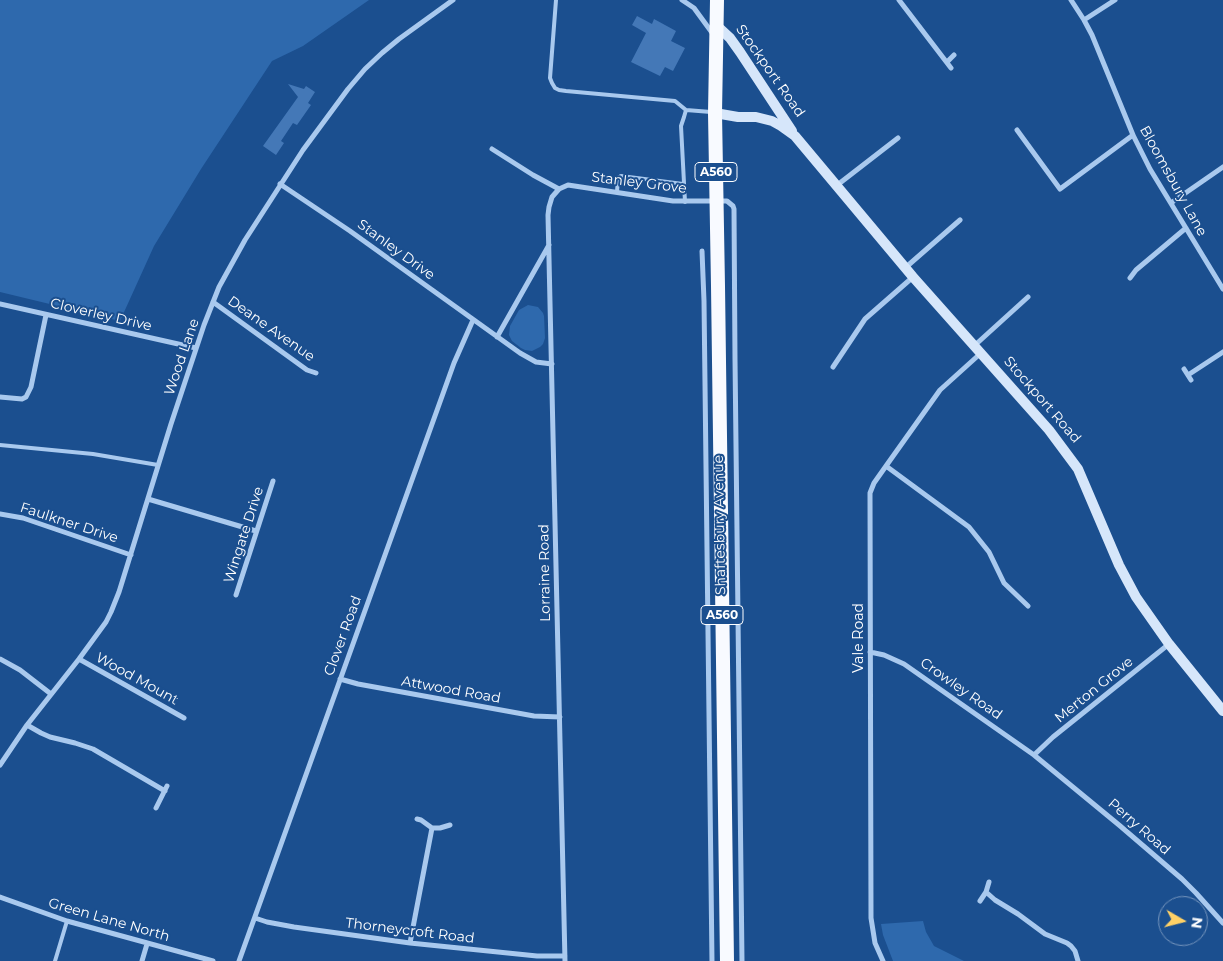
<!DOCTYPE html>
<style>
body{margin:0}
#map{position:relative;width:1223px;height:961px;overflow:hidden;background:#1b4f8f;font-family:Montserrat,sans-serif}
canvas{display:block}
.north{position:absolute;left:1158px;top:896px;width:50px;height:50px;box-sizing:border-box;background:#1b4f8f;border:1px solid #7695bc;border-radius:50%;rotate:98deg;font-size:14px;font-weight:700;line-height:20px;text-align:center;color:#fff}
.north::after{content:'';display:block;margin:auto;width:18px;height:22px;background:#ffd166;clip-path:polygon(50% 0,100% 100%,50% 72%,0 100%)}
</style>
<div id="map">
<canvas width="1223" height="961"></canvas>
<div class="north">N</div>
</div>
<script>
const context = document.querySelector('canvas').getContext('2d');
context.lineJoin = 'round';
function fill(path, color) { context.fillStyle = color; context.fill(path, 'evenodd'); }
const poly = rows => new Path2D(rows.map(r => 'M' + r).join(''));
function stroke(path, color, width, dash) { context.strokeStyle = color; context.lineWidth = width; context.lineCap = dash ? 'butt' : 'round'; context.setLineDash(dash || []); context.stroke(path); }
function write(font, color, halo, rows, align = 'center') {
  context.font = font + ' Montserrat,sans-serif'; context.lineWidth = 4; context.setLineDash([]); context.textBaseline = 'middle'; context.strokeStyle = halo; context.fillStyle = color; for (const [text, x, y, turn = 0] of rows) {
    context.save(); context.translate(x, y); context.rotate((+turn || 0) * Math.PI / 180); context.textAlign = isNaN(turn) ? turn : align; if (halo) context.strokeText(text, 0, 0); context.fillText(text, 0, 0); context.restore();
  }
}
const green = poly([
 [0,0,369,0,303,46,272,61,201,169,154,246,120,321,0,292],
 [528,305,538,307,543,313,544,316,545,338,543,344,540,347,532,351,525,350,521,348,512,341,509,335,510,326,519,310],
 [923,921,926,932,934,946,964,961,893,961,883,935,881,924]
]);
const building = poly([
 [637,16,652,24,654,19,676,31,671,41,685,48,673,71,665,67,660,76,631,62,646,33,632,25],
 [288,84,304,89,306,86,315,92,308,103,311,105,297,125,293,123,281,141,284,143,276,155,263,146,298,97]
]);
const service = poly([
 [556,0,550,78,552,83,555,88,559,90,566,91,675,101,686,110],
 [617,192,618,178,621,176,683,184],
 [685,202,681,126,684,117,686,110,711,112],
 [0,445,93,454,158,465],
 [55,961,67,921]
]);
const minor = poly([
 [682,0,694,8,713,34],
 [899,0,951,68],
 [1071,0,1084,20,1092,35,1133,135,1150,169,1223,289],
 [1084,20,1115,0],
 [947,62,954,55],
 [1017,130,1060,189,1133,135],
 [492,149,533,175,559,189],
 [280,184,350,231,520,353,536,362,552,364],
 [836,186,898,138],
 [1171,203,1223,167],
 [702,251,704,301,712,961],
 [905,268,960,220],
 [1130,278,1136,270,1186,228],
 [213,302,307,370,316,373],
 [0,304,196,348],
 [497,337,549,245],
 [974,346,1028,297],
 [833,367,865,319,913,277],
 [1184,369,1191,380],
 [1188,375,1223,352],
 [0,397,22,399,26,397,31,387,46,315],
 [886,466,969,527,989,552,1004,583,1028,606],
 [148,499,256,531],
 [0,514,23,518,131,555],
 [236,595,273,481],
 [870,652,884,655,904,664,1034,755,1119,825,1182,879,1196,893,1223,923],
 [0,659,20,670,51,694],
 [79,659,184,718],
 [340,679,358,684,534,716,560,717],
 [27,725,41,733,50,737,75,743,93,749,165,791],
 [1034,755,1053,737,1169,644],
 [0,765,27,725,79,659,106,622,111,612,119,592,171,424,204,325,219,287,245,240,303,150,348,89,365,69,382,53,399,39,453,0],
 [156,808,167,786],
 [417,819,421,820,432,828,440,828,450,825],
 [986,892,995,900,1018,914,1045,934,1067,943,1071,946,1075,951,1078,961],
 [0,897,67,921,213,961],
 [980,901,986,892,989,882],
 [255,918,267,922,294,927,410,943,537,956,565,956],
 [410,943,432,828],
 [142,961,147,944],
 [239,961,454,363,473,320],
 [565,961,548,215,549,207,552,197,559,189,568,185,673,201,727,201,733,206,734,209,735,359,742,961],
 [883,961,875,943,871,918,870,493,874,483,886,466,940,390,981,353]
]);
const secondary = poly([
 [716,25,730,38,740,52,792,131],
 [715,113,738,117,756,117,772,121,781,126,795,136,913,277,1049,430,1078,469,1119,565,1136,597,1169,644,1223,711]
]);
const trunk = poly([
 [717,0,715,113,718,286,727,961]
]);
const shields = [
 [716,172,42],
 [722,615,42]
];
const shieldNames = [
 ["A560",716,172],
 ["A560",722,615]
];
const streetNames = [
 ["Stockport Road",770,71,55],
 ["Bloomsbury Lane",1173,181,61],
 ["Stanley Grove",639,183,7],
 ["Stanley Drive",396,250,36],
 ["Cloverley Drive",101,315,13],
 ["Deane Avenue",271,329,35],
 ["Wood Lane",182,357,-71],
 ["Stockport Road",1042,400,49],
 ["Faulkner Drive",69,523,18],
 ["Shaftesbury Avenue",720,525,-91],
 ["Wingate Drive",244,535,-72],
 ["Lorraine Road",545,573,-91],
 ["Clover Road",343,636,-70],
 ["Vale Road",859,638,-90],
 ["Wood Mount",137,679,29],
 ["Crowley Road",961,689,35],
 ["Attwood Road",451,690,10],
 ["Merton Grove",1094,690,-39],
 ["Perry Road",1139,827,41],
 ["Green Lane North",109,920,16],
 ["Thorneycroft Road",410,931,7]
];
fill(green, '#2e69ad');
fill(building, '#4478b7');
stroke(service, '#a9c9ee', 4);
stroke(minor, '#a9c9ee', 5);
stroke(secondary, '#d6e6fa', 10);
stroke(trunk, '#f8faff', 14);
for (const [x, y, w] of shields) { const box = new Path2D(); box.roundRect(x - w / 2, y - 9.5, w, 19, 4); context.fillStyle = '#1b4f8f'; context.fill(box); stroke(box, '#fff', 1); }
write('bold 12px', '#fff', null, shieldNames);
write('14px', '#fff', '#1b4f8f', streetNames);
</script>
